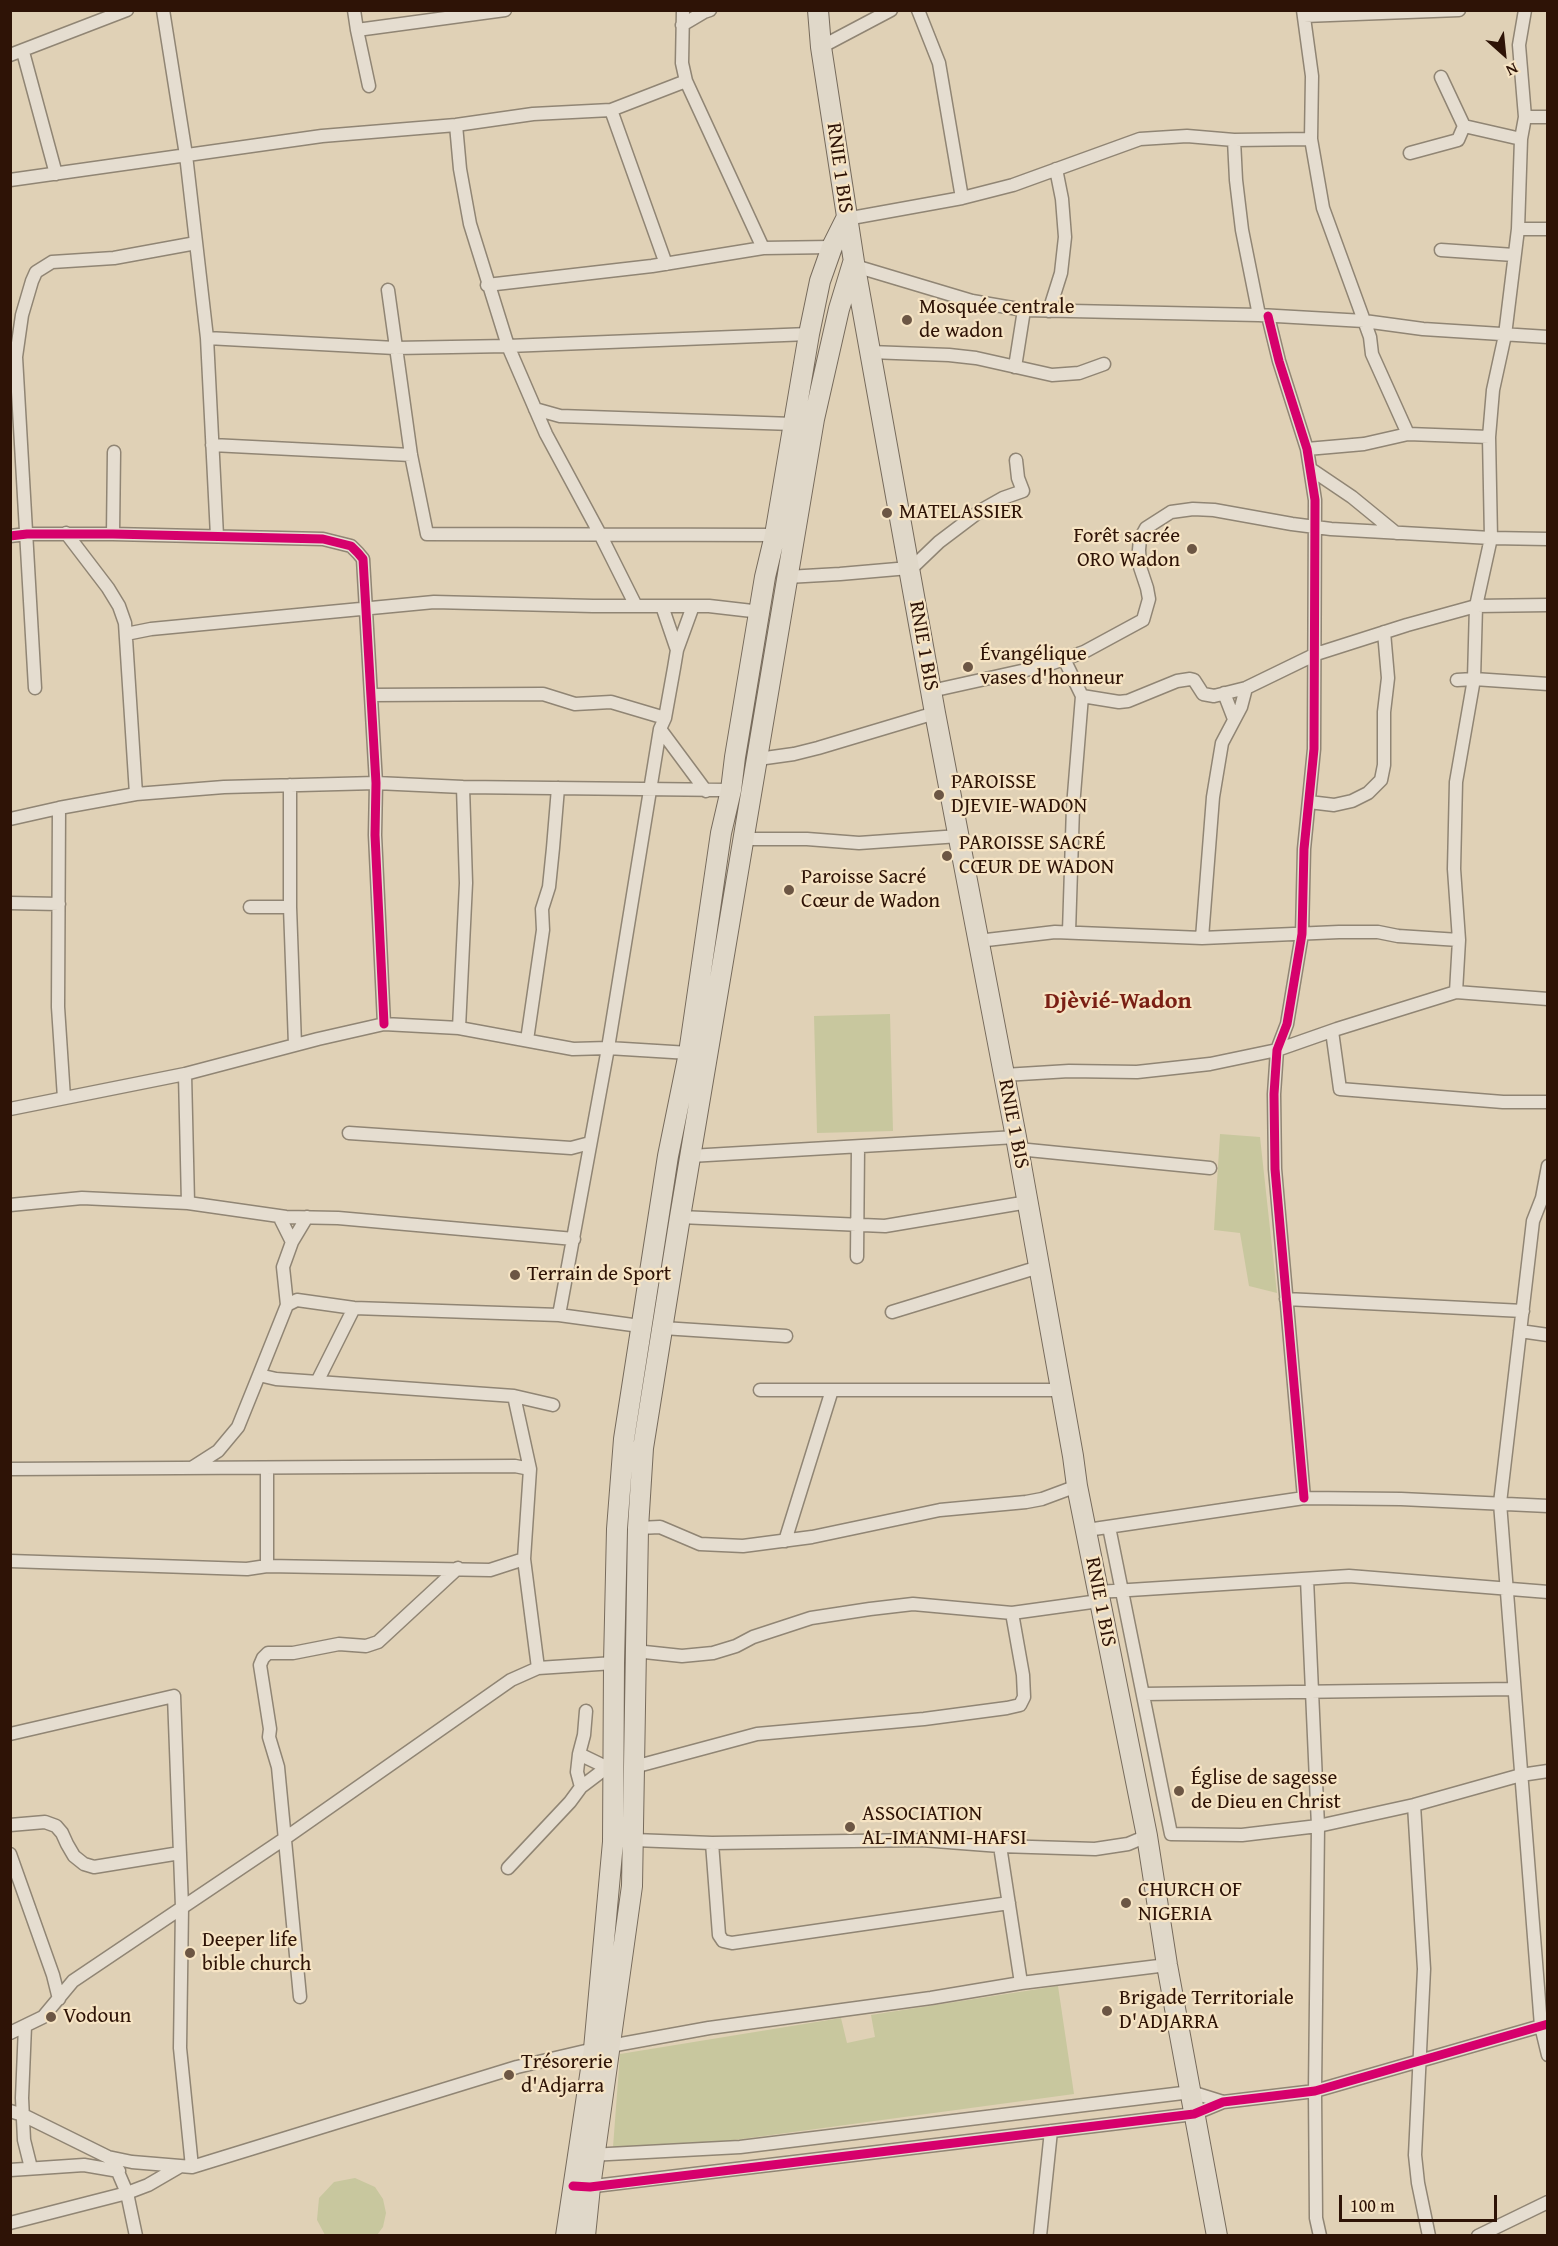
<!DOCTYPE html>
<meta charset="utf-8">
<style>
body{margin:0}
#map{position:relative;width:1558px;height:2246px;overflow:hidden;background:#e0d1b6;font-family:"Gentium Book Plus",serif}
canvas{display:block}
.frame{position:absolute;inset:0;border:12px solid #2e1306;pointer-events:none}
.north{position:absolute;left:1474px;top:24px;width:60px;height:60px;-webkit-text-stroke:4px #f6e4c4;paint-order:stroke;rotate:153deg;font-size:16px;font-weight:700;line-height:24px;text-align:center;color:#2e1306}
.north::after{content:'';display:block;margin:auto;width:21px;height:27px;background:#2e1306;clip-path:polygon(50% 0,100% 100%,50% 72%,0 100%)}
.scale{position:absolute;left:1339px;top:2195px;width:158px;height:27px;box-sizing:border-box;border:3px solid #2e1306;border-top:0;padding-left:8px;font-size:18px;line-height:21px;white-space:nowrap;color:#2e1306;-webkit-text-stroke:4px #f6e4c4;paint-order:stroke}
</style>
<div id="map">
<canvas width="1558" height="2246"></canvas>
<div class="frame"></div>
<div class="north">N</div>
<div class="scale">100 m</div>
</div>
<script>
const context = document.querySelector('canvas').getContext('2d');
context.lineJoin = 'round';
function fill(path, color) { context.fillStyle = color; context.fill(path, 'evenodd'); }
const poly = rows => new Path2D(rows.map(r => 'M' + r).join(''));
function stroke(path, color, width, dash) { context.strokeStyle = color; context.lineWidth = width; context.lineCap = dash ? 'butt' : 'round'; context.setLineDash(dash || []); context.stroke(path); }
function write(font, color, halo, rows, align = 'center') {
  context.font = font + ' "Gentium Book Plus",serif'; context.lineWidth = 4.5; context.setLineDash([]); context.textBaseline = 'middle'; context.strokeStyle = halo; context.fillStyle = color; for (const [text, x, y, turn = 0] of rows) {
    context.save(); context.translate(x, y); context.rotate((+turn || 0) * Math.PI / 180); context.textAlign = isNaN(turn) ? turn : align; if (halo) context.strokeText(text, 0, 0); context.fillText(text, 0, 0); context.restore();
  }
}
const green = poly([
 [890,1014,893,1131,817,1133,814,1016],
 [1220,1134,1260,1137,1277,1293,1249,1286,1240,1233,1214,1230],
 [1058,1986,1074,2094,727,2141,613,2147,620,2054,841,2018,847,2043,875,2037,871,2015],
 [355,2178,375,2187,383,2199,386,2213,383,2227,377,2235,325,2235,317,2220,319,2198,334,2182]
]);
const street = poly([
 [163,10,186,155,207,338,217,536],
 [354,10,357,30],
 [683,10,682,63,686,81,763,248],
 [918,10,939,63,962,198],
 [1303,10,1312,76,1311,139,1323,208,1370,337,1372,354,1408,434],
 [1304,16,1459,10],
 [682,25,704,12,710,10],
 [821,47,891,10],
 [23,52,56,174],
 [10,55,127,10],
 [1441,77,1464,126,1521,139],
 [369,86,357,30,505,10],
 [611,110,666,264],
 [1525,117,1548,117],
 [456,125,460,169,470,224,508,346,546,434,601,536,636,606],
 [1234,140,1236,180,1242,230,1259,315],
 [1410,153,1458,140,1464,126],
 [10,180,322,136,456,125,533,114,611,110,686,81],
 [846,219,962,198,1013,185,1140,139,1187,136,1234,140,1311,139],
 [1518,229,1548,229],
 [1441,250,1514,255],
 [855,266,972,301,1024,310,1259,315,1364,321,1423,329,1548,337],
 [487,285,652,266,763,248,832,247],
 [388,290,411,455,427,534,775,535],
 [1049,311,1061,273,1065,237,1062,199,1056,169],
 [1268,316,1279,361,1307,449,1315,500,1314,749,1304,849,1302,934,1287,1024,1277,1050,1274,1094,1275,1169,1304,1498],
 [207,338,395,348,508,346,809,334],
 [870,352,949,355,976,358,1052,375,1079,373,1104,364],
 [1015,367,1024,310],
 [535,409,560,416,793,424],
 [212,445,411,455],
 [1307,449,1364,444,1408,434,1489,437],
 [1312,470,1352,497,1396,533],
 [66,533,108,588,119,606,125,623,136,794],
 [113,534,114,452],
 [10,536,27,534,113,534,323,539,351,546,358,553,363,559,376,783,375,835,384,1024],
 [787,577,840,574,909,568,915,565,939,542,980,511,1003,498,1023,491,1018,478,1016,460],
 [126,634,151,629,434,602,593,606,709,606,761,612],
 [677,650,693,606],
 [1064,659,1082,696,1073,807,1069,932],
 [1457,680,1474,679,1548,684],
 [35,688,16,357,22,315,32,281,36,272,52,262,114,258,196,243],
 [931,691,1044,666,1084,652,1143,620,1149,599,1147,588,1140,567,1139,550,1140,539,1146,528,1171,512,1193,509,1214,510,1292,524,1331,529,1491,538,1548,539],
 [1224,693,1234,719],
 [371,695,543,694,575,704,611,702,665,718],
 [1082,696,1119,702,1128,701,1177,681,1190,679,1194,680,1203,694,1214,696,1246,688,1316,654,1407,625,1476,606,1548,605],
 [660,729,706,791],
 [758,759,794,754,818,748,935,713],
 [290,785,290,907,295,1045],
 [1309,802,1334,805,1352,801,1368,793,1381,780,1384,765,1384,712,1388,678,1384,632],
 [59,808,58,1007,64,1098],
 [10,819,59,808,136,794,224,787,376,783,463,787,731,790],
 [744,839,807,839,859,843,959,836],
 [10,903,59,904],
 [250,907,290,907],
 [1202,938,1213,797,1222,743,1241,707,1246,688],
 [978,941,1055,932,1202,938,1339,932,1378,932,1398,936,1459,940],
 [1456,992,1459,940,1454,869,1456,782,1474,679,1476,606,1491,538,1489,437,1493,390,1505,335,1518,229,1521,139,1525,117,1519,45,1525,10],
 [459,1028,466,883,463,787],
 [1332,1031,1340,1089,1503,1102,1548,1102],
 [527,1040,543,930,542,909,549,887,553,848,558,788],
 [185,1074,188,1203,286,1217,338,1218,574,1239],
 [1004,1075,1069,1071,1137,1072,1210,1064,1277,1050,1337,1029,1456,992,1548,999],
 [10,1109,185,1074,318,1039,384,1024,459,1028,573,1049,608,1048,689,1053],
 [349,1133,571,1148,590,1143],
 [1018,1149,1210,1168],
 [690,1156,1016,1137],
 [1548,1166,1542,1198,1533,1221,1500,1503,1541,2026,1548,2055],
 [10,1205,82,1198,188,1203],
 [279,1216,292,1242],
 [680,1217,885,1226,1028,1202],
 [857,1257,858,1147],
 [1286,1299,1523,1311],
 [287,1305,283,1267,292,1242,307,1217],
 [892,1312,1039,1267],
 [640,1326,559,1315,608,1048,660,729,665,718,674,668,677,650,662,606],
 [663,1328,786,1336],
 [1520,1331,1548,1335],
 [259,1375,287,1305,297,1300,354,1308,559,1315],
 [317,1382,354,1308],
 [760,1390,1060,1390],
 [514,1396,530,1469,524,1559,538,1668],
 [193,1467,218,1451,238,1427,259,1375,276,1379,514,1396,553,1405],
 [10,1469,515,1466,530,1469],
 [267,1469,267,1566],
 [1109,1527,1171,1834,1242,1835,1318,1826,1414,1805,1521,1775,1548,1771],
 [638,1528,660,1527,700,1544,743,1546,812,1537,940,1510,1026,1502,1042,1499,1077,1486],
 [1087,1530,1304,1498,1401,1499,1548,1506],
 [785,1541,832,1390],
 [10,1561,247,1569,267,1566,490,1570,524,1559],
 [1307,1579,1318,1826,1315,2091,1316,2218,1320,2236],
 [1098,1592,1349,1576,1548,1592],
 [635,1651,682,1656,713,1653,736,1646,753,1637,811,1618,870,1609,913,1604,1012,1613,1099,1601],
 [1143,1694,1514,1689],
 [10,1734,174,1696,182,1907,180,2048,192,2167],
 [579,1754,606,1767],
 [634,1767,757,1734,924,1719,1007,1708,1020,1705,1024,1697,1023,1675,1012,1613],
 [581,1787,577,1772,579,1754,584,1735,586,1711],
 [1414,1805,1424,1969,1415,2155,1418,2183,1429,2236],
 [10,1825,45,1822,56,1826,62,1833,67,1844,74,1856,84,1864,94,1867,180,1853],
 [634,1840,712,1843,922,1840,1000,1846,1095,1849,1128,1844,1147,1836],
 [712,1843,719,1935,723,1941,732,1943,1009,1903],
 [1000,1846,1021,1983],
 [10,1854,53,1975,59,1999],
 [508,1868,570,1802,581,1787,614,1762],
 [300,1997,278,1767,269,1737,270,1729,260,1665,263,1658,268,1653,293,1653,339,1644,366,1646,378,1642,458,1568],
 [25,2026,22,2098,24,2140,31,2168],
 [10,2033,43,2017,73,1981,284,1839,511,1680,538,1668,614,1663],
 [610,2046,709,2028,931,1998,1021,1983,1167,1965],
 [10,2111,23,2115,108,2157,132,2162,192,2167,517,2067,594,2049],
 [590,2155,740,2147,1191,2092,1223,2102],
 [115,2165,127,2193,136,2236],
 [10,2170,84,2165,119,2171],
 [586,2187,1194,2114,1223,2102,1315,2091,1548,2024],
 [10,2223,127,2193,148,2185,179,2167],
 [1040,2236,1051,2131],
 [1478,2236,1548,2202]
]);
const primary = poly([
 [818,10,821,47,854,262,935,713,1016,1137,1073,1456,1077,1486,1147,1836,1167,1965,1217,2236],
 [566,2236,594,2049,613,1842,614,1663,617,1529,624,1439,668,1156,689,1053,721,833,731,790,735,757,765,577,775,535,809,334,820,281,832,247,846,219],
 [585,2236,590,2187,632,1886,638,1528,643,1448,680,1217,814,419,839,309,853,263]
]);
const cycleway = poly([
 [1268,316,1279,361,1307,449,1315,500,1314,749,1304,849,1302,934,1287,1024,1277,1050,1274,1094,1275,1169,1304,1498],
 [10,536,27,534,113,534,323,539,351,546,358,553,363,559,376,783,375,835,384,1024],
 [573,2186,590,2187,1194,2114,1223,2102,1315,2091,1548,2024]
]);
const markers = [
 [907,320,6,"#6c5644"],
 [887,513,6,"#6c5644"],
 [1192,549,6,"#6c5644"],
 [968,667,6,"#6c5644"],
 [939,795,6,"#6c5644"],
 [947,856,6,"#6c5644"],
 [789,890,6,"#6c5644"],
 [515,1275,6,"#6c5644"],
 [1179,1791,6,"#6c5644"],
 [850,1827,6,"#6c5644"],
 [1126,1903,6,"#6c5644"],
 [190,1953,6,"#6c5644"],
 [1107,2011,6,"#6c5644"],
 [51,2017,6,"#6c5644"],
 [509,2075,6,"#6c5644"]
];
const streetNames = [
 ["RNIE 1 BIS",839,168,82],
 ["RNIE 1 BIS",923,646,80],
 ["RNIE 1 BIS",1013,1124,79],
 ["RNIE 1 BIS",1100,1602,79]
];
const poiNames = [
 ["Mosquée centrale",919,308],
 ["de wadon",919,332],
 ["MATELASSIER",899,513],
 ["Forêt sacrée",1180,537,"right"],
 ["ORO Wadon",1180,561,"right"],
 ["Évangélique",980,655],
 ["vases d'honneur",980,679],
 ["PAROISSE",951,783],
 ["DJEVIE-WADON",951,807],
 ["PAROISSE SACRÉ",959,844],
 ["CŒUR DE WADON",959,868],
 ["Paroisse Sacré",801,878],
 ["Cœur de Wadon",801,902],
 ["Terrain de Sport",527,1275],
 ["Église de sagesse",1191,1779],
 ["de Dieu en Christ",1191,1803],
 ["ASSOCIATION",862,1815],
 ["AL-IMANMI-HAFSI",862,1839],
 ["CHURCH OF",1138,1891],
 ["NIGERIA",1138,1915],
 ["Deeper life",202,1941],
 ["bible church",202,1965],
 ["Brigade Territoriale",1119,1999],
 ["D'ADJARRA",1119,2023],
 ["Vodoun",63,2017],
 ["Trésorerie",521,2063],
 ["d'Adjarra",521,2087]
];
const quarterNames = [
 ["Djèvié-Wadon",1118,1002]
];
fill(green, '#c8c79e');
stroke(street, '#908574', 15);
stroke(primary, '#776b5c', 22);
stroke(street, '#e5ddd0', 12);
stroke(primary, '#e0d8c9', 20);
stroke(cycleway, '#d6006c', 9);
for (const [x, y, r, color] of markers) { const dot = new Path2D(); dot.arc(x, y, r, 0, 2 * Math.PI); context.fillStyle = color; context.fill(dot); stroke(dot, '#f6e4c4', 2); }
write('21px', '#2e1306', '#f6e4c4', streetNames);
write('21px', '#2e1306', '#f6e4c4', poiNames, 'left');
write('bold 24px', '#7a1f14', '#f6e4c4', quarterNames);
</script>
